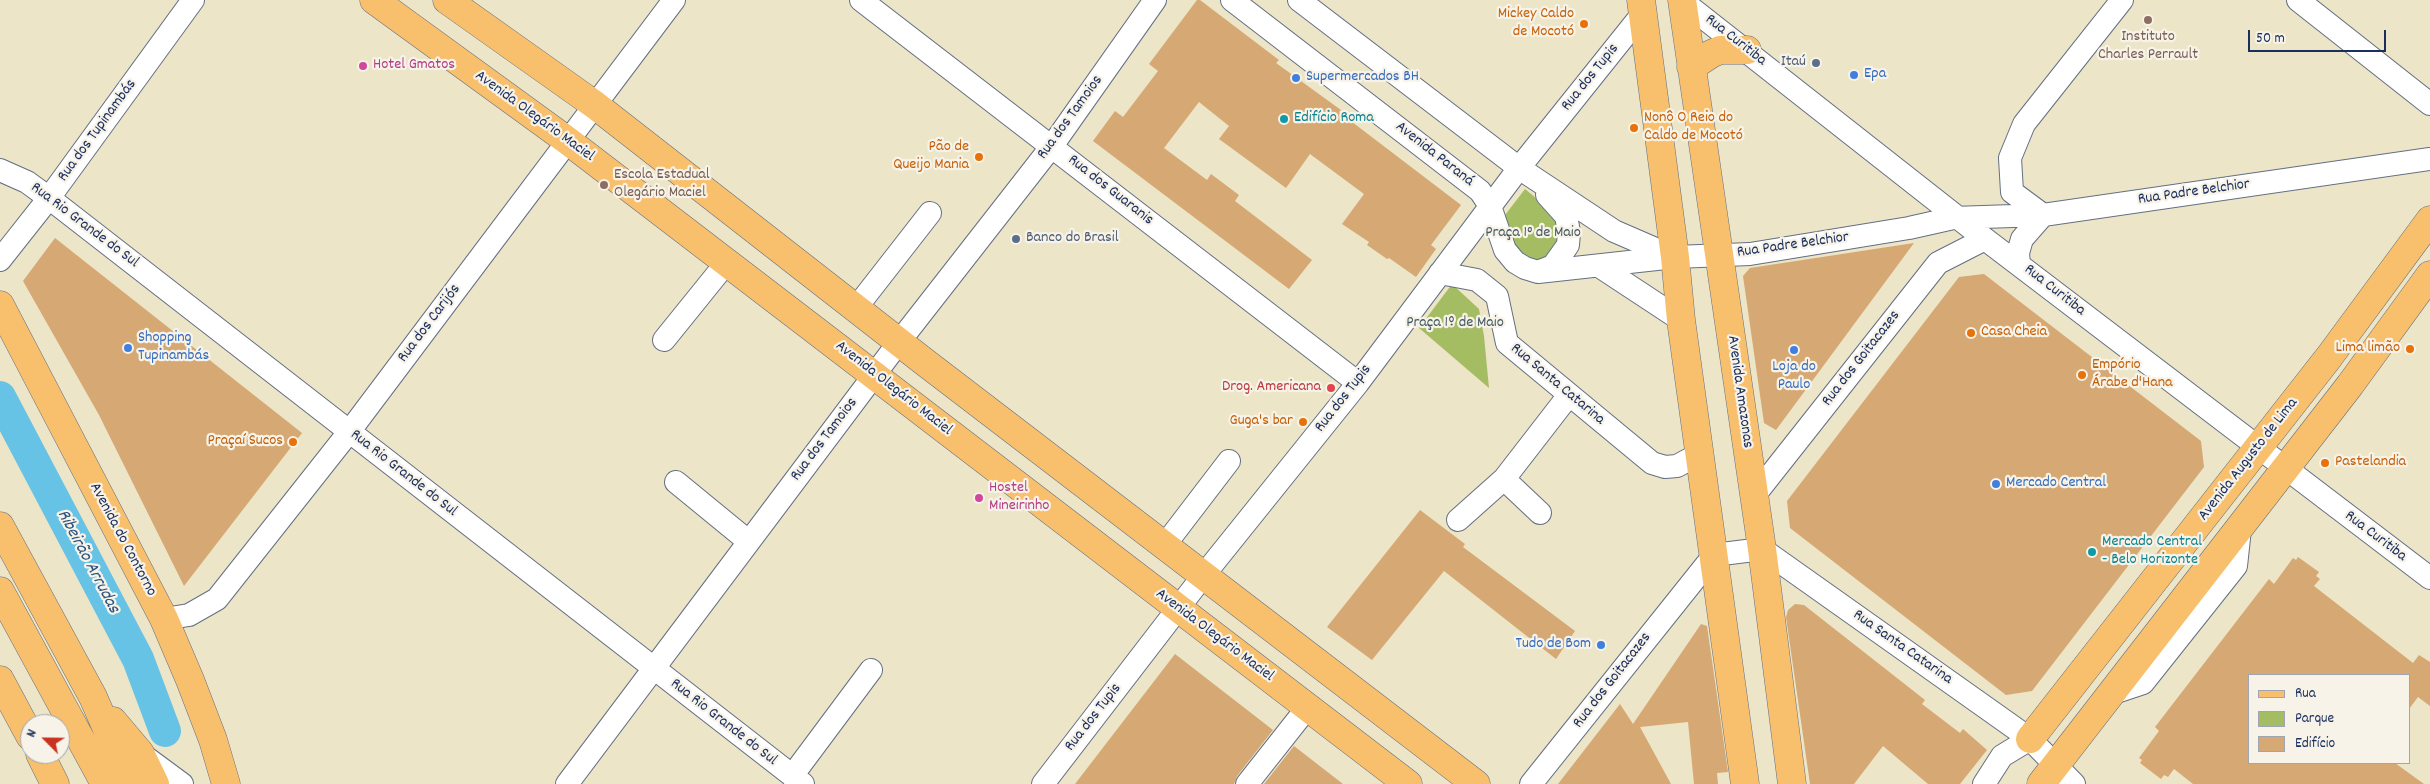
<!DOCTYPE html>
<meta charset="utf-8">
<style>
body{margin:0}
#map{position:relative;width:2430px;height:784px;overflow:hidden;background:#ece5c7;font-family:Dekko,sans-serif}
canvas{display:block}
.legend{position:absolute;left:2248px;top:674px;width:162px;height:90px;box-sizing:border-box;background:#f7f3e8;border:1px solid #9fa5b1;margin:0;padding:6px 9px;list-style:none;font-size:15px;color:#1b2f5e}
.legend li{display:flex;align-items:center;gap:10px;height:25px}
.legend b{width:25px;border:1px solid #9fa5b1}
.north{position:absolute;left:20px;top:714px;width:50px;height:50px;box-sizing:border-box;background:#f7f3e8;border:1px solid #9fa5b1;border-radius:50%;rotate:293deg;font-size:14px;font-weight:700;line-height:20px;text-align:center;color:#1b2f5e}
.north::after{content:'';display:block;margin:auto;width:18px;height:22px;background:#c8321e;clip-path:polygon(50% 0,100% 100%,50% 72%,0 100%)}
.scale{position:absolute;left:2248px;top:30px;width:138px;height:22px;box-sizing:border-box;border:2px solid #1b2f5e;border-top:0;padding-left:6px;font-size:15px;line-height:18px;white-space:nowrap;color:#1b2f5e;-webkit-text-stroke:4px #f7f3e8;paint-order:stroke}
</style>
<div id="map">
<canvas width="2430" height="784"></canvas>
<ul class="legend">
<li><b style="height:6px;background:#f8bf6c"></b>Rua</li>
<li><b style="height:14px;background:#a4bd63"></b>Parque</li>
<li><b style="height:14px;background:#d5a874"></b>Edifício</li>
</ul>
<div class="north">N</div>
<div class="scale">50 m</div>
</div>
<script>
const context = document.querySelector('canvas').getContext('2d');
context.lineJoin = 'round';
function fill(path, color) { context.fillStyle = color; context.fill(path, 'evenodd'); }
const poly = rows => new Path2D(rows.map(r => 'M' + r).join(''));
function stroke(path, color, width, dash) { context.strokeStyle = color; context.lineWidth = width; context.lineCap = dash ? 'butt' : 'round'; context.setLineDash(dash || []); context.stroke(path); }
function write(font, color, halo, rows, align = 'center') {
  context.font = font + ' Dekko,sans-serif'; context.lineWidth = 4.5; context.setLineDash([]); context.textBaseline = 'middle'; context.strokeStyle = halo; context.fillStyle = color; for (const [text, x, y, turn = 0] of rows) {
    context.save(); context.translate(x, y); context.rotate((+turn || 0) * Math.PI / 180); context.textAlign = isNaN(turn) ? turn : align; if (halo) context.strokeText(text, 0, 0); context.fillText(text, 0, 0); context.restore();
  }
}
const green = poly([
 [1525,189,1547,207,1556,219,1561,244,1541,265,1519,258,1502,219],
 [1452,284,1479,309,1484,336,1489,388,1419,328]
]);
const river = poly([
 [0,397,138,659,165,731]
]);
const building = poly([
 [1197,0,1200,0,1279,60,1276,63,1341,110,1339,112,1461,205,1431,245,1436,249,1416,277,1389,258,1387,259,1367,245,1369,242,1342,224,1364,194,1310,154,1286,188,1219,139,1229,126,1199,102,1164,148,1207,180,1211,174,1239,195,1235,201,1312,260,1289,289,1093,141,1115,111,1123,117,1158,71,1149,64],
 [55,238,302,433,184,586,99,415,23,281],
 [1914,243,1776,430,1764,423,1743,276,1750,268],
 [1984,274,2201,441,2204,467,2032,691,2006,695,1790,528,1787,501,1959,277],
 [1420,510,1465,544,1463,547,1575,631,1556,659,1444,571,1372,660,1327,627],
 [2298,557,2319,572,2316,576,2320,579,2314,586,2413,663,2419,655,2430,662,2430,706,2418,697,2409,709,2409,675,2249,675,2249,763,2395,763,2424,784,2193,784,2174,769,2168,777,2164,775,2161,779,2140,763,2142,760,2139,758,2159,731,2155,727,2269,579,2274,584,2293,558,2296,560],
 [1795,604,1804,605,1925,700,1922,704,1960,733,1963,729,1987,750,1960,784,1928,784,1883,746,1854,784,1810,784,1786,617,1788,610],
 [1701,624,1707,626,1728,772,1717,773,1718,784,1694,784,1688,722,1640,727,1671,784,1558,784,1620,704,1633,724],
 [1175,654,1273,730,1237,776,1234,784,1075,784],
 [1294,746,1343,784,1264,784]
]);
const minor = poly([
 [861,0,1358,383],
 [1232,0,1480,191,1490,206,1505,250,1515,262,1525,268,1538,272,1675,257,1750,254,1909,228,1958,217],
 [1299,0,1519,168,1614,231,1674,257],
 [1681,0,1985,239,2430,578],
 [2298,0,2430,104],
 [0,170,27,182,49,198,803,784],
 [2043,215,2012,192,2010,158,2024,124,2122,0],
 [1953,218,2043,215,2430,159],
 [0,260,49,198,193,0],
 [2019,264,2018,253,2022,239,2043,215],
 [1599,266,1681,320],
 [1540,271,1553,266,1568,245,1569,232,1566,216,1547,195],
 [1440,273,1477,280,1497,296,1507,343,1652,463,1665,467,1677,466,1701,453],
 [856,308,930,213],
 [664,340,727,262],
 [676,482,748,541],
 [1754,496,1938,263,1985,239],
 [1540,513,1504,479,1569,395],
 [1458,520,1504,479],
 [1164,546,1229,461],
 [164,619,189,615,217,599,349,432,674,0],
 [2113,693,2143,683,2236,566,2240,529],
 [140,753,182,784],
 [792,776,871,670],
 [567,784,899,342,1052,146,1155,0],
 [1043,784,1203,576,1358,383,1519,168,1643,13],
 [1247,784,1307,708],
 [1531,784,1714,555,1762,549,2009,724,2030,739,2074,784],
 [1984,784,2002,756,2030,739]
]);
const major = poly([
 [374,0,568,141,1408,784],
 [447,0,595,105,922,360,1476,784],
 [1641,0,1675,257,1681,320,1745,784],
 [1682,0,1762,549,1792,784],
 [1691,67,1711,54,1720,50,1747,50],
 [0,305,164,619,190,680,213,740,226,784],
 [0,680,30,736],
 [2030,739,2329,357,2430,220],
 [40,754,55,784],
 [2041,784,2350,385,2430,275]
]);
const highway = poly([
 [0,526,93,697,131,784],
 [0,591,105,784],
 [113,721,140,753,155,784]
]);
const markers = [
 [2148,20,5,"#8d6e63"],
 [1584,24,5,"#e8710a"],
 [1816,63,5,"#5c6f8a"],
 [363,66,5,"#d1479c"],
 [1854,75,5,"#3f7fe0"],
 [1296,78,5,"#3f7fe0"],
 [1284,119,5,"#0f9aa8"],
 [1634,128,5,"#e8710a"],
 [979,157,5,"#e8710a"],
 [604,185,5,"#8d6e63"],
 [1016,239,5,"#5c6f8a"],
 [1971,333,5,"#e8710a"],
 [128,348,5,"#3f7fe0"],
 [2410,349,5,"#e8710a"],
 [1794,350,5,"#3f7fe0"],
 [2082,375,5,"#e8710a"],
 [1331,388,5,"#e0444e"],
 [1303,422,5,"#e8710a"],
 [293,442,5,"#e8710a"],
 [2325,463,5,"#e8710a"],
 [1996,484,5,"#3f7fe0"],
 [979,498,5,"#d1479c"],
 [2092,552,5,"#0f9aa8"],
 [1601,645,5,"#3f7fe0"]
];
const foodNames = [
 ["Mickey Caldo",1574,15],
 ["de Mocotó",1574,33],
 ["Nonô O Reio do",1644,119,"left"],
 ["Caldo de Mocotó",1644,137,"left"],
 ["Pão de",969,148],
 ["Queijo Mania",969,166],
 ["Casa Cheia",1981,333,"left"],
 ["Lima limão",2400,349],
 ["Empório",2092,366,"left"],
 ["Árabe d'Hana",2092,384,"left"],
 ["Guga's bar",1293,422],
 ["Praçaí Sucos",283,442],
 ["Pastelandia",2335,463,"left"]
];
const educationNames = [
 ["Instituto",2148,38],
 ["Charles Perrault",2148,56],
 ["Escola Estadual",614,176,"left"],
 ["Olegário Maciel",614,194,"left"]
];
const streetNames = [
 ["Rua Curitiba",1735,41,38],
 ["Rua dos Tupis",1591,78,-51],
 ["Avenida Olegário Maciel",534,117,36],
 ["Rua dos Tamoios",1071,118,-54],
 ["Rua dos Tupinambás",98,131,-54],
 ["Avenida Paraná",1434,155,38],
 ["Rua dos Guaranis",1110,191,38],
 ["Rua Padre Belchior",2194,193,-8],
 ["Rua Rio Grande do Sul",84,226,37],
 ["Rua Padre Belchior",1793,246,-8],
 ["Rua Curitiba",2054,291,38],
 ["Rua dos Carijós",430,324,-53],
 ["Rua dos Goitacazes",1862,359,-52],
 ["Rua Santa Catarina",1557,385,40],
 ["Avenida Olegário Maciel",893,389,38],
 ["Avenida Amazonas",1739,392,82],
 ["Rua dos Tupis",1344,399,-52],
 ["Rua dos Tamoios",825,440,-53],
 ["Avenida Augusto de Lima",2249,460,-52],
 ["Rua Rio Grande do Sul",403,474,38],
 ["Rua Curitiba",2375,537,37],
 ["Avenida do Contorno",122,540,62],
 ["Avenida Olegário Maciel",1214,636,37],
 ["Rua Santa Catarina",1902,648,35],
 ["Rua dos Goitacazes",1613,681,-52],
 ["Rua dos Tupis",1094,718,-52],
 ["Rua Rio Grande do Sul",723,723,38]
];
const serviceNames = [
 ["Itaú",1806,63],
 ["Banco do Brasil",1026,239,"left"]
];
const hotelNames = [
 ["Hotel Gmatos",373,66],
 ["Hostel",989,489],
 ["Mineirinho",989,507]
];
const shopNames = [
 ["Epa",1864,75],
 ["Supermercados BH",1306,78],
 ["Shopping",138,339],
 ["Tupinambás",138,357],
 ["Loja do",1794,368,"center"],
 ["Paulo",1794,386,"center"],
 ["Mercado Central",2006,484],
 ["Tudo de Bom",1591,645,"right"]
];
const cultureNames = [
 ["Edifício Roma",1294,119],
 ["Mercado Central",2102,543],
 ["- Belo Horizonte",2102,561]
];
const parkNames = [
 ["Praça 1° de Maio",1533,234],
 ["Praça 1º de Maio",1455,324]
];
const healthNames = [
 ["Drog. Americana",1321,388]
];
const waterNames = [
 ["Ribeirão Arrudas",87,562,62]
];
fill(green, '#a4bd63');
stroke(river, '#67c3e5', 32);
fill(building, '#d5a874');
stroke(minor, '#646f83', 24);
stroke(major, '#646f83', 29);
stroke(highway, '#646f83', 29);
stroke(minor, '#fff', 22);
stroke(major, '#f8bf6c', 28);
stroke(highway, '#f8bf6c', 28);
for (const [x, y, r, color] of markers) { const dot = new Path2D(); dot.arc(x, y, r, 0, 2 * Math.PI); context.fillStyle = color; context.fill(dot); stroke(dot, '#f7f3e8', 2); }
write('16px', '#c56008', '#f7f3e8', foodNames, 'right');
write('16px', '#785e54', '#f7f3e8', educationNames);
write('16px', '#1b2f5e', '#f7f3e8', streetNames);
write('16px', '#4e5e75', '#f7f3e8', serviceNames, 'right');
write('16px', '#b23c85', '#f7f3e8', hotelNames, 'left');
write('16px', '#366cbe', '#f7f3e8', shopNames, 'left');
write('16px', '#0d838f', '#f7f3e8', cultureNames, 'left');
write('16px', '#445a60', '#f7f3e8', parkNames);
write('16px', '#be3a42', '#f7f3e8', healthNames, 'right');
write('italic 18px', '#2e5480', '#f7f3e8', waterNames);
</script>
